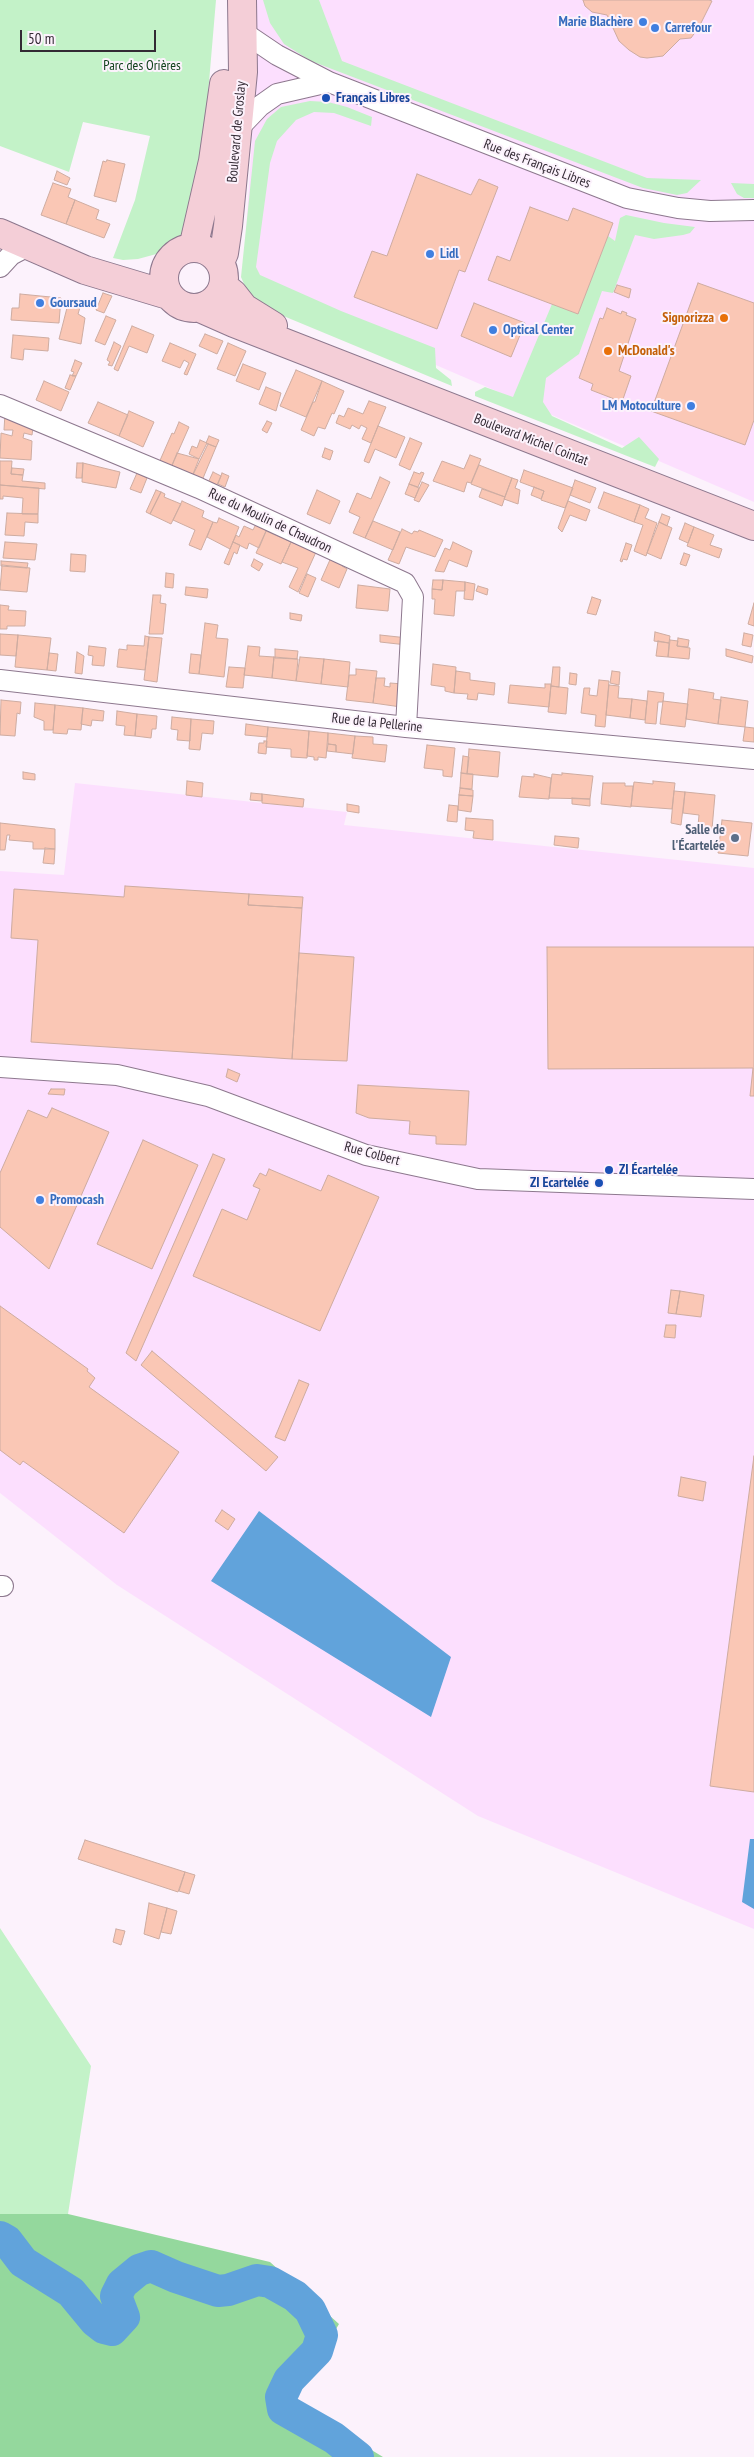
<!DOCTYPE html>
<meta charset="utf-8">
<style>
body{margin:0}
#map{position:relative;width:754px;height:2457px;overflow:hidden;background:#fcf2fc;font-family:"PT Sans Narrow",sans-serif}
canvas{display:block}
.scale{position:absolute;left:20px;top:30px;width:136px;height:22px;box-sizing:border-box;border:2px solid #332a34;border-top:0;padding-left:6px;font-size:15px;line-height:18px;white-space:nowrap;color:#332a34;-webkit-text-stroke:4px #fcf2fc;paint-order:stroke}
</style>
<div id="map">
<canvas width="754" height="2457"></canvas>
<div class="scale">50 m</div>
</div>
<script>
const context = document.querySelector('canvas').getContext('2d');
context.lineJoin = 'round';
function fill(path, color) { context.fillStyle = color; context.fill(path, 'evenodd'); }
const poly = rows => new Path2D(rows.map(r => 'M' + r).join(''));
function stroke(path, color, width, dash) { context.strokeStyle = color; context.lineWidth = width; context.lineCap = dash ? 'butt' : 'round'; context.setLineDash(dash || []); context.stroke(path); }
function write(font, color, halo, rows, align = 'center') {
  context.font = font + ' "PT Sans Narrow",sans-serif'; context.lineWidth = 4; context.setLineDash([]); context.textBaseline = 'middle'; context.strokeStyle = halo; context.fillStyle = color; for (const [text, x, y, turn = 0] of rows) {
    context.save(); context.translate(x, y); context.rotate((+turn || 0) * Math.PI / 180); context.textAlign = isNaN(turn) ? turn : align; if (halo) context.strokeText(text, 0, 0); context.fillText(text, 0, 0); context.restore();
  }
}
const built = poly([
 [251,0,754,0,754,502,243,282,257,58],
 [75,783,347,812,344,825,754,868,754,1929,478,1816,117,1585,0,1493,0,871,64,875]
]);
const green = poly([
 [0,0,216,0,205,129,189,226,174,243,160,253,138,259,123,260,113,258,135,200,150,136,83,122,69,172,0,146],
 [263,0,319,0,342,61,647,178,701,180,687,193,677,195,643,188,311,61,284,44,270,23],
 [310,101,328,102,347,107,372,117,371,126,334,113,314,112,296,120,277,141,270,163,256,267,260,275,341,311,435,348,436,368,451,380,452,386,269,310,247,291,241,277,255,141,267,119,281,107],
 [731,183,754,184,754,198,744,198,737,194],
 [626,215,664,223,695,227,690,233,683,235,654,239,635,235,613,293,602,291,579,354,546,378,543,402,552,416,622,448,639,437,659,459,655,467,475,396,475,392,485,387,513,397,552,304,578,314,608,236,615,241,620,218],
 [0,1928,91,2066,68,2214,0,2214]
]);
const forest = poly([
 [0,2214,68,2214,270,2262,339,2324,293,2402,383,2457,0,2457]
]);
const water = poly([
 [259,1511,451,1657,431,1717,211,1581],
 [750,1839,754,1839,754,1909,742,1902]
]);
const river = poly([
 [0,2237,7,2241,23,2262,71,2292,95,2321,104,2328,112,2330,124,2317,116,2296,122,2284,139,2270,151,2266,176,2277,218,2291,228,2290,257,2280,270,2282,295,2296,310,2310,322,2335,317,2351,289,2380,281,2397,283,2409,334,2438,358,2457]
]);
const building = poly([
 [583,0,709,0,712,1,699,27,691,38,680,39,663,56,647,58,640,57,629,50,619,41,607,15,592,12,585,6,583,0],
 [107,160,125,164,116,202,94,196,103,161,106,162,107,160],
 [57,171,70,178,67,185,54,180,57,171],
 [417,174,471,195,479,179,498,187,465,272,459,270,437,329,354,297,372,251,387,256,417,174],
 [53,183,71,189,68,197,75,200,66,224,41,215,53,183],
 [75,200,99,210,96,219,110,224,104,238,66,224,75,200],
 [530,207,568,221,573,208,613,223,578,314,488,280,497,256,510,261,530,207],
 [698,283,754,303,754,420,745,445,651,411,698,283],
 [617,285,631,289,629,298,614,292,617,285],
 [103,293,112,296,104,313,96,310,103,293],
 [20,294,61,298,59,323,11,320,12,308,19,308,20,294],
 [69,300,81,304,78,314,85,318,81,344,59,339,69,300],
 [474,303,525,323,511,357,461,336,474,303],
 [607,308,621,314,622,311,627,313,626,315,636,319,619,371,631,376,622,402,591,390,593,384,579,378,600,318,603,319,607,308],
 [106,316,116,320,105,345,95,341,106,316],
 [132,326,154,335,147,353,129,346,118,371,114,369,132,326],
 [205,334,223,341,217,354,199,346,205,334],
 [13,335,49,338,48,351,24,349,23,360,11,358,13,335],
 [114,342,121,346,112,366,108,365,110,362,107,360,114,342],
 [170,343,196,354,187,375,184,374,189,363,184,360,180,368,162,361,170,343],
 [228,343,246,351,235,376,217,369,228,343],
 [75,360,82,363,76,376,72,376,74,372,71,371,75,360],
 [243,364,266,373,259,390,236,381,243,364],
 [296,370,322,381,306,417,280,406,296,370],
 [70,375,76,376,70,390,65,388,70,375],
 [44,381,69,392,61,411,36,400,44,381],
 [322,381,344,391,334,414,332,413,325,429,318,427,314,436,301,430,313,402,315,402,322,381],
 [266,387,281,393,276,411,259,404,266,387],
 [369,401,386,407,371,443,362,439,367,428,361,425,359,429,352,425,350,429,336,423,339,415,344,417,348,408,363,414,369,401],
 [98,402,128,415,119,436,88,423,98,402],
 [129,411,154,422,143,447,119,436,129,411],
 [5,413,33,428,32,435,24,433,23,438,32,441,31,460,0,458,1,433,12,436,13,430,4,430,5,413],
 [267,421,272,423,267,433,262,430,267,421],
 [179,422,189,427,170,470,158,465,172,433,174,434,179,422],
 [378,426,405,437,396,458,375,449,369,463,364,461,378,426],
 [209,436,219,440,216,447,206,443,209,436],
 [410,438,422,443,410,470,399,465,410,438],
 [200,440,207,443,199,459,189,454,192,446,197,448,200,440],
 [208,444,216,447,201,483,191,479,208,444],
 [325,448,333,451,330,460,322,457,325,448],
 [177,453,199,459,191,479,170,470,177,453],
 [470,455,481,459,471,483,467,482,464,492,433,481,442,461,464,469,470,455],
 [0,461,12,461,11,474,23,475,22,481,45,483,45,489,0,485,0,461],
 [77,463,83,463,82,478,76,478,77,463],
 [83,463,120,472,116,488,82,482,83,463],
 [479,465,512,478,505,497,471,484,479,465],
 [12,468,24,469,23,475,11,474,12,468],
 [524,470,573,488,565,508,541,500,544,491,520,482,524,470],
 [213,472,221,476,215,489,207,485,213,472],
 [414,472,420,474,421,472,424,473,418,487,409,484,414,472],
 [137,473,147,478,141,493,130,489,137,473],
 [222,473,229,476,225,487,218,484,222,473],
 [380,477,390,482,365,538,353,533,360,517,349,512,357,493,371,499,380,477],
 [512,478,518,480,515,488,520,490,518,504,504,499,512,478],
 [575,480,596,488,590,503,570,495,575,480],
 [422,482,429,485,419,502,414,500,422,482],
 [409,484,419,488,415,498,405,494,409,484],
 [0,485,39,488,38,514,22,514,23,498,3,496,3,499,0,499,0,485],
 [534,487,544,491,541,499,531,495,534,487],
 [482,489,505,497,502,506,479,497,482,489],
 [156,490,161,492,150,514,146,512,156,490],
 [317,490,340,501,330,524,307,514,317,490],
 [161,492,165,494,164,497,181,504,171,524,150,514,161,492],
 [604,492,640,505,634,522,598,508,604,492],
 [182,501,204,511,202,517,213,522,201,550,189,545,195,530,173,520,182,501],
 [568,501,590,510,586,521,570,515,562,532,558,528,568,501],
 [640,505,649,509,645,518,657,523,646,556,634,551,643,525,634,522,640,505],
 [7,513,38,514,38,523,25,522,24,536,5,535,7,513],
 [662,514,670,517,667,526,659,522,662,514],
 [219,518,239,527,230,549,207,537,213,522,217,523,219,518],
 [373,521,400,532,393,550,365,538,373,521],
 [659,522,672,528,661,559,647,553,659,522],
 [685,523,694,527,688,543,679,539,685,523],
 [256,524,267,529,259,548,249,543,247,549,233,542,236,535,239,537,244,526,253,530,256,524],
 [694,527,714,535,710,545,722,549,719,558,687,546,694,527],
 [402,529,412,534,414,531,418,532,419,530,443,540,435,557,406,547,399,564,388,560,402,529],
 [266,531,291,542,281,564,256,553,266,531],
 [5,542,37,544,35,560,3,558,5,542],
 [233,542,240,545,237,554,234,552,229,565,224,563,233,542],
 [291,542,316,552,298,592,289,587,298,568,282,562,291,542],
 [453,542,472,551,467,567,449,560,444,572,435,571,445,548,450,550,453,542],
 [626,543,632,545,627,560,623,559,622,562,620,561,626,543],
 [333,553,345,559,342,566,347,569,339,588,321,580,333,553],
 [684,553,690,555,686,566,680,564,684,553],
 [71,554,86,555,85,572,70,571,71,554],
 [254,559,263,564,259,571,251,566,254,559],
 [1,561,28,563,27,568,1,566,1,561],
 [2,565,30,568,27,592,0,590,2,565],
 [166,573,174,574,173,588,165,587,166,573],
 [307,574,316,578,308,597,299,593,307,574],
 [433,580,443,580,442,590,432,589,433,580],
 [443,580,465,582,465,591,456,591,454,616,434,614,435,599,432,599,432,589,442,590,443,580],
 [465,582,475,584,473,600,464,599,465,582],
 [358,585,390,589,388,611,356,608,358,585],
 [478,586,488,589,487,595,476,591,478,586],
 [186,587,208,589,207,598,185,595,186,587],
 [153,595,161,595,160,603,166,604,163,634,149,634,153,595],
 [592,597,601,600,596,615,587,613,592,597],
 [754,603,754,626,748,624,754,603],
 [0,605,9,606,8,610,26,611,25,626,7,626,7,629,0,629,0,605],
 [290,613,302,615,301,621,290,619,290,613],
 [205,623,218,625,216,638,228,639,224,677,199,674,205,623],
 [655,632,670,636,669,643,654,641,655,632],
 [744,633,753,635,751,647,742,645,744,633],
 [0,634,18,635,16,656,0,655,0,634],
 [18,635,51,638,47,670,15,667,18,635],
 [380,635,408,638,407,645,380,642,380,635],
 [145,636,149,637,145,670,117,667,119,649,127,650,127,645,144,646,145,636],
 [149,637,162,638,157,682,144,680,149,637],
 [678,638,689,640,688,647,677,646,678,638],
 [670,640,678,641,677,646,690,648,689,659,668,657,670,640],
 [658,641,669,643,668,657,656,656,658,641],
 [89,646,106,648,104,666,92,665,93,656,88,655,89,646],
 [248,646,260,647,259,656,274,657,272,678,244,675,248,646],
 [275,649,298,651,297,659,275,658,275,649],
 [726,649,753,656,752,663,726,656,726,649],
 [77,652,84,656,82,674,75,673,77,652],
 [49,653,58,654,56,671,47,670,49,653],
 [191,654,201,655,199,674,189,673,191,654],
 [274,657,298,659,296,681,272,678,274,657],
 [300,657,324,659,321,684,296,681,300,657],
 [324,659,350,662,348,687,321,684,324,659],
 [433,664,456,667,454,693,445,691,445,687,431,685,433,664],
 [229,667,245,668,243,688,226,687,229,667],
 [553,667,560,667,559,687,551,686,553,667],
 [356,669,377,671,373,703,346,700,349,675,356,675,356,669],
 [456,671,470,673,470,680,495,683,494,695,478,693,477,700,467,699,468,694,454,693,456,671],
 [612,671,620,672,619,685,610,683,612,671],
 [570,673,577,674,576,685,569,684,570,673],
 [376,678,385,678,384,686,390,687,390,683,403,684,401,707,373,703,376,678],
 [599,680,609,681,605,727,595,726,596,715,581,713,584,688,590,688,589,695,597,696,599,680],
 [545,684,551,684,549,707,508,703,510,685,545,688,545,684],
 [609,685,619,686,618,698,632,699,630,718,606,715,609,685],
 [551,686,568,688,566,714,548,712,551,686],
 [689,689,714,693,713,699,721,700,718,724,686,719,689,689],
 [648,691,664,693,663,702,658,702,656,724,645,723,648,691],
 [721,697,748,701,745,727,718,724,721,697],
 [632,699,647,701,645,720,630,718,632,699],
 [1,700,21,702,20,714,17,713,15,736,0,735,1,700],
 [663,701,688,704,685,727,660,724,663,701],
 [35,703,55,705,53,730,44,730,44,721,34,717,35,703],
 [55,705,83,708,81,730,68,729,67,734,53,733,55,705],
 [83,708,104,711,103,721,92,720,91,726,81,724,83,708],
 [117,711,137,714,135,736,124,735,125,726,116,725,117,711],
 [137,714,157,716,156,729,152,729,151,738,135,736,137,714],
 [172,717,191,719,190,741,177,740,178,730,171,729,172,717],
 [191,719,214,721,213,734,202,733,200,750,189,749,191,719],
 [246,724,268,727,267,737,245,735,246,724],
 [268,727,309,731,307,758,291,757,291,749,266,747,268,727],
 [745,727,754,728,754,742,743,741,745,727],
 [309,731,328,733,326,758,318,757,318,760,314,760,314,757,307,756,309,731],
 [328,733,355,736,353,754,336,752,336,745,328,744,328,733],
 [355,736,373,737,373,744,387,745,385,762,352,758,355,736],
 [264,741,267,741,266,754,258,753,259,743,264,743,264,741],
 [328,744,336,745,336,752,327,751,328,744],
 [427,745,455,748,452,777,443,776,443,770,424,768,427,745],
 [469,749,500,752,498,777,467,774,469,749],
 [463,756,469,757,467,774,461,773,463,756],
 [23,772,35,774,35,780,23,779,23,772],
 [461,773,473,774,472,789,460,788,461,773],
 [562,773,593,776,590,799,549,798,552,774,562,775,562,773],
 [534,774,551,778,549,799,519,797,522,776,534,777,534,774],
 [187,781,203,783,202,797,186,795,187,781],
 [653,781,675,783,672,809,631,806,634,782,653,784,653,781],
 [603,783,625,783,625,786,633,786,631,807,601,804,603,783],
 [460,788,473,790,473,796,459,795,460,788],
 [674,791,685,792,681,825,671,823,674,791],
 [685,792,715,795,712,829,698,826,699,815,683,813,685,792],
 [251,793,262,794,262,801,250,800,251,793],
 [262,794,304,799,303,807,262,803,262,794],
 [459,795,473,796,471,812,458,810,459,795],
 [572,798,590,799,590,806,572,804,572,798],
 [347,804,359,806,359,813,347,811,347,804],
 [449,805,458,806,457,822,447,821,449,805],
 [466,818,493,820,493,840,473,838,474,831,465,830,466,818],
 [722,820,752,823,748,856,718,853,722,820],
 [0,823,55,829,55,849,33,849,33,842,9,840,10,835,7,835,5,850,0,850,0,823],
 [555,836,579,838,578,848,554,845,555,836],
 [45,848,55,849,54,864,43,863,45,848],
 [125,886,249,894,248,905,302,908,292,1059,31,1042,38,940,11,938,14,889,124,897,125,886],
 [249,894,303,897,302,908,248,905,249,894],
 [547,947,754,947,754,1096,750,1096,753,1068,548,1069,547,947],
 [299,953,354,957,347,1061,292,1059,299,953],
 [228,1069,240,1074,237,1082,226,1077,228,1069],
 [358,1085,469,1091,466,1145,436,1144,436,1136,409,1134,410,1121,369,1118,356,1113,358,1085],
 [51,1089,65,1089,64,1095,48,1094,51,1089],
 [52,1108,109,1132,49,1269,0,1227,0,1173,28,1110,47,1118,52,1108],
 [143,1140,198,1165,152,1269,97,1244,143,1140],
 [213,1154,225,1159,136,1361,126,1353,213,1154],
 [269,1169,321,1191,328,1175,379,1197,320,1331,193,1276,222,1209,247,1220,260,1189,253,1186,260,1173,266,1176,269,1169],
 [671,1290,680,1291,676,1314,668,1313,671,1290],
 [680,1291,704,1295,701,1317,676,1314,680,1291],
 [0,1306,88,1369,87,1371,95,1378,89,1387,179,1452,124,1533,23,1461,20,1465,0,1450,0,1306],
 [666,1325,676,1325,675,1338,664,1337,666,1325],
 [152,1351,278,1457,266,1471,141,1365,152,1351],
 [299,1380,309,1384,285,1441,275,1437,299,1380],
 [754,1456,754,1792,710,1786,754,1456],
 [681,1477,706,1482,703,1501,678,1496,681,1477],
 [222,1510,235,1519,228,1530,215,1521,222,1510],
 [85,1840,185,1872,178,1892,78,1859,85,1840],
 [185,1872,195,1875,189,1894,179,1891,185,1872],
 [149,1903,167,1908,159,1939,144,1934,149,1903],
 [167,1908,177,1911,171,1934,161,1932,167,1908],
 [116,1929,125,1931,121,1945,113,1942,116,1929]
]);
const street = poly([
 [243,32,277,55,329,82,627,198,678,208,710,211,754,210],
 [238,129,260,106,277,94,329,82],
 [0,267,11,255,30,245],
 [0,405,199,488,405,583,413,597,406,727],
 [0,680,406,727,754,759],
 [0,1067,117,1075,208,1096,366,1155,478,1179,754,1189],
 [0,1586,3,1586]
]);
const secondary = poly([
 [0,233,85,270,168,295],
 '164 278a30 30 0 1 1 60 0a30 30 0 1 1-60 0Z',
 [193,248,213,161,224,84],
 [220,262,224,253,228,226,243,72,242,0],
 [223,286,233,294,244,308,273,326],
 [200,308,234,323,754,526]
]);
const markers = [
 [643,22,5,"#3f7fe0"],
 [655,28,5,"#3f7fe0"],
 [326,98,5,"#1a4fb4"],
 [430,254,5,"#3f7fe0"],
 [40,303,5,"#3f7fe0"],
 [724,318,5,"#e8710a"],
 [493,330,5,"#3f7fe0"],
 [608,351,5,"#e8710a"],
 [691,406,5,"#3f7fe0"],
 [735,838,5,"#5c6f8a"],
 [609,1170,5,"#1a4fb4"],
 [599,1183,5,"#1a4fb4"],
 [40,1200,5,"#3f7fe0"]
];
const shopNames = [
 ["Marie Blachère",633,22,"right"],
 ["Carrefour",665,28],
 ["Lidl",440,254],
 ["Goursaud",50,303],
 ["Optical Center",503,330],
 ["LM Motoculture",681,406,"right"],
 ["Promocash",50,1200]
];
const parkNames = [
 ["Parc des Orières",142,66]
];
const transitNames = [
 ["Français Libres",336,98],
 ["ZI Écartelée",619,1170],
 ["ZI Ecartelée",589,1183,"right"]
];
const streetNames = [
 ["Boulevard de Groslay",237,132,-85],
 ["Rue des Français Libres",537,164,21],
 ["Boulevard Michel Cointat",531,440,21],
 ["Rue du Moulin de Chaudron",270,521,25],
 ["Rue de la Pellerine",377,723,6],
 ["Rue Colbert",372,1154,15]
];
const foodNames = [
 ["Signorizza",714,318],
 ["McDonald's",618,351,"left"]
];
const serviceNames = [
 ["Salle de",725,830],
 ["l'Écartelée",725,846]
];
fill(built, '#fcdffe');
fill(green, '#c3f2c8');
fill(forest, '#94d89d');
fill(water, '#61a3db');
stroke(river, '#61a3db', 32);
fill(building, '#fac7b5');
stroke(building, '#ceaca1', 1);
stroke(street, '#8d788e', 22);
stroke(secondary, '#8d788e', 30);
stroke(street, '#fff', 20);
stroke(secondary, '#f4ced7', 28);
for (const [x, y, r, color] of markers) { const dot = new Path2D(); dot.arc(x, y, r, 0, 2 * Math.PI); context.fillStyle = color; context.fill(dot); stroke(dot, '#fcf2fc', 2); }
write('bold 14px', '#366cbe', '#fcf2fc', shopNames, 'left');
write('14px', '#11421c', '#fcf2fc', parkNames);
write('bold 14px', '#164399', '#fcf2fc', transitNames, 'left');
write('14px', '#332a34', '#fcf2fc', streetNames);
write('bold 14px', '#c56008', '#fcf2fc', foodNames, 'right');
write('bold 14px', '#4e5e75', '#fcf2fc', serviceNames, 'right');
</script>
